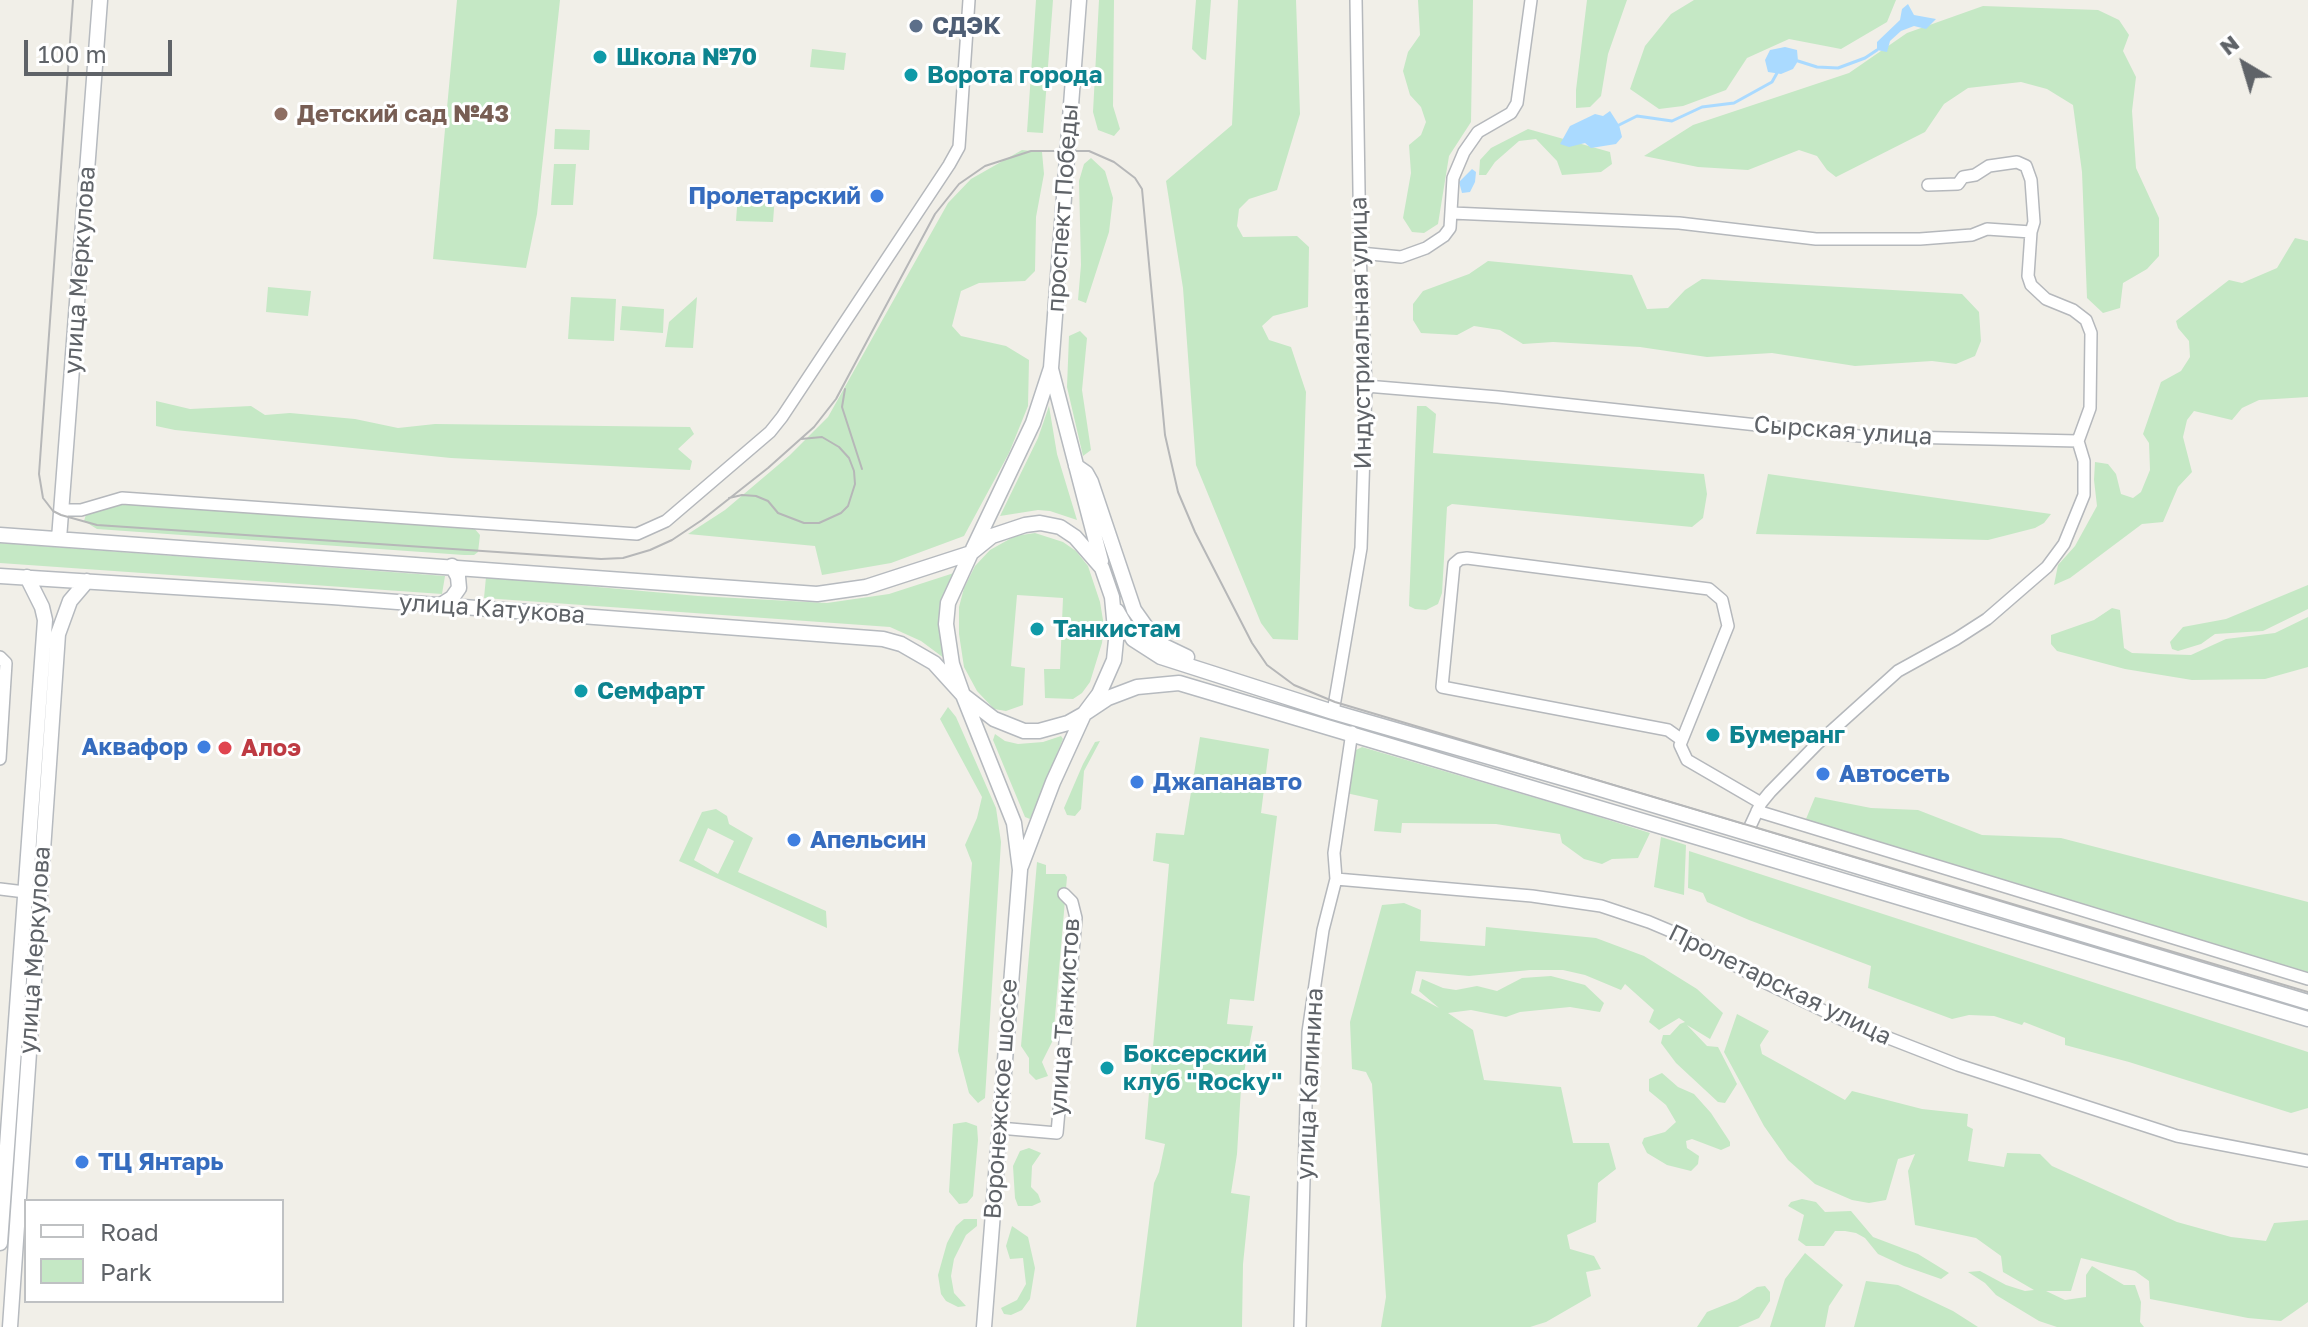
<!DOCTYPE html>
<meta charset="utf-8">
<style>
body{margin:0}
#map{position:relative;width:2308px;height:1327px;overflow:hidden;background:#f1efe8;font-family:"Golos Text",sans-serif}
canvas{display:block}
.legend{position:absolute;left:24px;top:1199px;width:260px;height:104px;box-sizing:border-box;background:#fff;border:2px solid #bfc1c3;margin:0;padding:10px 14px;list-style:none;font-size:24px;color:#5f6368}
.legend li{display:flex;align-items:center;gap:16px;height:40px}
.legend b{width:40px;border:2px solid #bfc1c3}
.north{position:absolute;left:2204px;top:24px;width:80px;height:80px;-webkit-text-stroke:6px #fff;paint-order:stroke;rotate:322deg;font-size:22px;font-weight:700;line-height:32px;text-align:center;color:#5f6368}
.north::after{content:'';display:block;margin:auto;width:28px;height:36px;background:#5f6368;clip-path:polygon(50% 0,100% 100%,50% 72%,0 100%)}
.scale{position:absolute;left:24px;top:40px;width:148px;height:36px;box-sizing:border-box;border:4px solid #5f6368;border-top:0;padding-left:10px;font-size:24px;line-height:28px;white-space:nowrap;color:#5f6368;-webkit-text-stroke:6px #fff;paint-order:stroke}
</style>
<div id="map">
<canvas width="2308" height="1327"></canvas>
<ul class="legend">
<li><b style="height:10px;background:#fff"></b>Road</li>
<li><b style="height:22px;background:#c5e8c5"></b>Park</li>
</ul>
<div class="north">N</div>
<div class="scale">100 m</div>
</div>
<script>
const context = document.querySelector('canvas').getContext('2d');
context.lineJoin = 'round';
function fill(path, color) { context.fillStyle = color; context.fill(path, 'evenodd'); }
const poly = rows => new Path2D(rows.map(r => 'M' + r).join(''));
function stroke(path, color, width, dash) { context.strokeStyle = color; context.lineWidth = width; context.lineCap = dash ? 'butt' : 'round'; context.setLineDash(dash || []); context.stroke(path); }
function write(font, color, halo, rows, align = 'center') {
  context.font = font + ' "Golos Text",sans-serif'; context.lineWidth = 6; context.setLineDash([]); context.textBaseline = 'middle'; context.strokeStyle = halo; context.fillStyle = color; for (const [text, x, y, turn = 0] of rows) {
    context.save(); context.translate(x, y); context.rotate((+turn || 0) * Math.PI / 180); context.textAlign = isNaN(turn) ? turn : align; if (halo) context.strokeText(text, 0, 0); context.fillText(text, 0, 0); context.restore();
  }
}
const green = poly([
 [457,0,560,0,537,214,526,268,433,259],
 [1036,0,1053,0,1043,133,1027,132],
 [1099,0,1114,0,1113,106,1120,129,1114,136,1098,130,1093,112],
 [1196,0,1211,0,1206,60,1202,59,1192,49],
 [1238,0,1296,0,1300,114,1277,190,1249,199,1239,209,1237,226,1243,237,1297,236,1309,247,1308,307,1273,316,1262,326,1269,340,1291,347,1306,392,1298,640,1273,639,1261,623,1196,465,1183,288,1166,181,1232,125],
 [1418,0,1473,0,1471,122,1449,156,1438,224,1424,233,1412,232,1403,218,1411,173,1409,145,1421,135,1426,122,1421,107,1410,95,1403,71,1408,52,1420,35],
 [1587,0,1627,0,1608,54,1601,96,1590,107,1576,108,1576,90],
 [1694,0,1896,0,1887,22,1841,49,1789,39,1747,58,1726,90,1683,106,1659,109,1630,89,1645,46,1671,14],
 [1983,6,2098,10,2119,20,2129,35,2123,51,2136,77,2132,111,2136,168,2159,218,2159,256,2147,269,2123,283,2120,308,2103,313,2087,298,2082,172,2073,105,2047,89,2021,82,1968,88,1944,104,1925,132,1836,177,1827,170,1817,156,1799,150,1748,170,1698,167,1644,156,1693,125,1849,73,1907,33],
 [812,49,846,53,844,70,810,67],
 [555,129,590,130,589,150,554,149],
 [1528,129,1610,152,1612,164,1601,172,1562,175,1557,161,1536,139,1519,141,1495,162,1486,175,1479,175,1480,160,1491,148],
 [1022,150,1042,152,1044,174,1036,217,1035,271,1025,281,979,283,961,291,952,326,961,336,1006,346,1029,360,1028,406,1009,453,964,536,891,563,822,575,815,546,688,534,725,510,790,455,828,417,948,203,971,179],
 [1091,158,1105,171,1113,198,1109,232,1086,303,1078,300,1081,265,1079,181,1084,164],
 [554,164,576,164,573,205,551,205],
 [738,194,775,195,773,222,736,221],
 [2295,238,2308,241,2308,397,2259,400,2242,408,2232,420,2194,411,2187,420,2183,437,2192,472,2178,487,2163,522,2142,524,2070,578,2054,585,2058,565,2075,546,2097,506,2094,480,2095,462,2108,464,2116,474,2121,494,2133,498,2141,492,2150,470,2149,443,2143,434,2161,382,2181,371,2190,357,2189,341,2178,328,2176,321,2229,280,2242,283,2277,268],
 [1488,261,1632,275,1647,309,1668,308,1685,290,1702,279,1962,294,1979,312,1981,341,1975,356,1956,364,1932,361,1855,366,1772,353,1707,357,1640,347,1553,342,1523,344,1500,330,1474,326,1457,335,1421,333,1413,320,1413,304,1423,291,1469,274],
 [268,287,311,291,308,316,266,312],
 [571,297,616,299,614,341,568,339],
 [697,297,693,348,665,347,669,322],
 [622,306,664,309,663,333,620,330],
 [1080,331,1087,338,1082,390,1091,450,1083,456,1067,387,1069,336],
 [156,401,190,409,251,406,265,415,290,413,355,419,398,428,435,424,690,427,694,434,678,449,692,461,690,470,451,458,175,430,156,426],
 [1049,406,1057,454,1077,520,1050,511,1038,510,1000,516,1038,438],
 [1417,406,1426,406,1436,414,1433,453,1704,474,1707,494,1703,518,1692,527,1452,504,1447,507,1442,593,1438,604,1426,610,1415,609,1409,606],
 [1768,474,2051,514,2044,523,2035,528,1988,540,1756,534],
 [129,503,474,528,480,535,478,552,474,555,464,555,97,529,84,521,87,511],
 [1035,533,1063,542,1076,551,1088,566,1100,602,1104,626,1102,643,1090,682,1082,693,1073,699,1045,698,1044,669,1060,669,1063,598,1017,595,1011,666,1025,668,1023,705,1006,711,994,709,977,691,964,667,959,634,959,607,964,588,975,566,990,550,1015,536],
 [0,543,445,576,442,594,0,563],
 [957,572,948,661,921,641,890,627,484,598,486,577,698,596,827,603,889,594],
 [2308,585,2308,609,2263,631,2215,634,2201,644,2178,651,2172,649,2170,642,2183,627,2226,619],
 [2112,608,2120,610,2124,648,2132,653,2159,654,2191,655,2226,639,2275,633,2308,617,2308,667,2265,679,2192,680,2125,669,2057,651,2051,644,2051,635,2094,620],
 [948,707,956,717,996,808,1001,842,985,1098,978,1103,969,1093,958,1051,972,863,965,845,977,818,982,797,940,719],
 [995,734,1005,741,1018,744,1043,742,1061,736,1063,739,1030,819,1025,817,993,740],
 [1200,737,1269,749,1261,813,1277,816,1254,1001,1230,999,1227,1024,1253,1026,1241,1088,1237,1154,1231,1193,1250,1196,1243,1264,1242,1327,1136,1327,1154,1183,1159,1172,1165,1144,1145,1139,1169,864,1153,861,1156,833,1184,835],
 [1100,741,1084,771,1081,809,1075,816,1067,815,1064,808,1083,764,1095,742],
 [1362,747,1580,811,1650,833,1638,858,1612,859,1602,864,1584,859,1562,843,1560,834,1496,824,1402,823,1401,833,1374,831,1378,800,1346,793,1354,751],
 [1815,797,1871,808,1918,810,1982,835,2061,838,2308,902,2308,973,1815,824,1806,819],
 [716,809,727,816,729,824,753,838,738,872,826,911,827,928,679,861,702,812],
 [708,828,734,841,718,874,694,860],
 [1661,837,1686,845,1684,895,1654,887],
 [1689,851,2308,1052,2308,1108,2291,1113,2129,1062,2065,1045,2065,1038,2024,1022,2022,1025,1994,1016,1969,1015,1952,1019,1868,988,1871,966,1749,920,1707,902,1703,893,1688,888],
 [1037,862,1046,865,1046,874,1065,874,1067,877,1053,1040,1042,1062,1048,1076,1036,1080,1029,1073,1029,1058,1021,1046],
 [1404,903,1421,910,1420,941,1485,946,1486,927,1596,938,1644,956,1697,989,1723,1013,1710,1039,1687,1025,1707,1046,1718,1047,1734,1078,1737,1084,1725,1103,1718,1102,1676,1063,1661,1043,1663,1035,1670,1035,1680,1024,1685,1022,1679,1018,1659,1030,1649,1022,1654,1010,1625,984,1621,990,1585,975,1563,970,1530,970,1469,976,1416,971,1411,993,1439,1008,1419,991,1422,979,1443,988,1456,990,1477,986,1497,991,1522,978,1551,976,1585,985,1604,1003,1600,1012,1570,1007,1520,1012,1506,1017,1471,1010,1448,1013,1473,1030,1484,1080,1561,1087,1573,1143,1609,1143,1616,1169,1598,1183,1596,1222,1567,1235,1570,1249,1594,1256,1601,1269,1586,1272,1591,1296,1546,1322,1530,1327,1381,1327,1386,1297,1372,1084,1366,1072,1352,1069,1350,1022,1382,905],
 [1737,1014,1769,1031,1760,1045,1762,1054,1845,1100,1852,1091,1922,1109,1968,1114,1967,1126,1973,1129,1968,1161,2004,1167,2007,1153,2040,1154,2052,1166,2177,1222,2231,1237,2266,1241,2274,1223,2308,1220,2308,1302,2281,1321,2248,1318,2150,1299,2149,1281,2135,1271,2081,1258,2071,1291,2046,1291,2065,1300,2086,1297,2086,1275,2092,1266,2124,1285,2135,1285,2141,1302,2140,1322,2144,1327,2057,1327,2039,1321,1996,1295,1985,1283,1968,1272,1980,1271,2006,1285,2025,1291,2034,1290,2003,1272,2001,1256,1976,1238,1915,1225,1908,1171,1915,1154,1898,1159,1886,1200,1869,1203,1852,1200,1815,1184,1788,1160,1764,1126,1724,1052],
 [1662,1073,1678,1087,1694,1094,1711,1113,1730,1142,1730,1146,1721,1150,1692,1139,1686,1141,1687,1148,1699,1156,1698,1164,1691,1171,1667,1165,1647,1153,1642,1143,1644,1138,1665,1132,1676,1122,1666,1105,1649,1091,1649,1079],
 [966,1122,977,1126,978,1140,973,1196,967,1203,959,1204,949,1192,953,1124],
 [1029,1148,1041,1153,1032,1166,1031,1187,1038,1194,1041,1202,1032,1206,1018,1206,1015,1198,1013,1166,1020,1151],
 [1802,1199,1816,1202,1825,1212,1851,1211,1873,1237,1918,1254,1949,1273,1941,1279,1904,1266,1878,1254,1865,1238,1856,1233,1845,1231,1835,1231,1824,1246,1806,1246,1798,1240,1804,1215,1788,1206,1791,1202],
 [964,1219,977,1219,977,1226,966,1235,954,1259,951,1276,954,1293,966,1306,958,1307,946,1301,941,1294,938,1275,947,1243,956,1226],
 [1012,1226,1028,1237,1035,1268,1030,1299,1022,1310,1011,1315,1004,1314,1001,1308,1017,1300,1026,1284,1023,1258,1010,1259,1006,1246],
 [1805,1253,1843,1285,1829,1306,1825,1327,1770,1327,1785,1279],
 [1866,1281,1898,1285,1953,1311,1978,1327,1854,1327],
 [1765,1286,1770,1292,1770,1301,1759,1318,1738,1327,1697,1327,1707,1312,1737,1300,1757,1287]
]);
const water = poly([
 [1908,4,1914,15,1936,19,1926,29,1914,26,1901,31,1890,41,1887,52,1877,50,1877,42,1900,20,1902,9],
 [1785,47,1797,50,1798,61,1793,69,1781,74,1768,72,1765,60,1770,50],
 [1610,111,1619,125,1622,137,1616,144,1591,148,1585,143,1569,147,1560,144,1570,126,1595,114,1603,116],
 [1472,169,1476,172,1475,182,1470,192,1462,193,1459,182]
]);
const stream = poly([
 [1798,61,1817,67,1838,68,1865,58,1877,50],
 [1619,125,1637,116,1672,121,1702,107,1734,103,1772,82,1777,73]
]);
const street = poly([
 [1928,185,1958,184,1963,177,1975,175,1989,166,2017,162,2026,166,2031,180,2034,222,2031,232],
 [1360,253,1401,257,1426,248,1444,236,1450,228,1453,178,1464,152,1478,132,1511,113,1517,103,1531,0],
 [1366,386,1498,397,1859,436,2078,441,2090,408,2091,333,2086,320,2073,310,2046,299,2031,285,2028,276,2031,232,1987,229,1972,235,1920,239,1816,239,1679,223,1452,213],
 [61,510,81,510,122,498,637,534,666,521,770,432,782,417,949,165,959,147,969,0],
 [0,657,6,663,0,759],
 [1333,712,1361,548,1366,386,1360,253,1356,0],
 [1682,740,1668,730,1442,687,1454,564,1460,559,1467,558,1709,589,1722,600,1728,626,1680,745,1687,760,1761,803],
 [1757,811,2308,979],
 [1747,833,1761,803,1770,792,1817,744,1898,671,1956,639,1987,619,2047,567,2064,544,2084,495,2084,461,2078,441],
 [1336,879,1532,896,1601,906,1649,922,1687,938,1766,983,1845,1021,1958,1065,2177,1136,2308,1161],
 [0,889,25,892],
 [999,1128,1057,1133,1076,918,1072,902,1064,894],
 [1300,1327,1308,1032,1323,930,1336,879,1334,853,1352,732]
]);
const secondary = poly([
 [1051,369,1101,561],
 [1076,466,1086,473,1091,482,1134,610,1151,634,1164,646,1187,657],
 [0,535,817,594,866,587,971,553],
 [59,539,100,0],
 [973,549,1033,423,1051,368,1079,0],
 [0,576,332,597,883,639,901,644,934,663,963,695,994,719,1024,731,1039,731,1068,723,1084,714,1099,694,1114,660,1116,640,1112,597,1102,568,1075,537,1060,527,1040,523,1025,525,992,536,971,553,948,603,946,624,952,664,963,695,1014,823,1020,870,984,1327],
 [441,605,452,598,459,588,458,577,452,566],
 [1117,611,1133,639,1161,657,1333,712,1597,788,2308,1002],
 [1021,866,1053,782,1084,714,1108,698,1137,687,1179,683,2308,1019],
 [0,1243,45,620,42,607,27,577],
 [10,1327,58,634,70,601,87,581]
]);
const tram = poly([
 [73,0,39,474,43,498,53,511,61,515,97,525,601,559,623,558,650,550,672,540,702,520,768,468,814,427,836,399,935,214,959,184,985,166,1031,151,1089,151,1114,162,1135,178,1142,189,1165,435,1178,492,1195,532,1252,643,1267,665,1294,685,1335,702,2308,992],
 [845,389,842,407,862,469],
 [729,498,742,495,756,496,768,501,778,513,804,523,819,523,841,513,848,506,855,484,854,471,849,458,839,447,822,437,801,439]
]);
const markers = [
 [916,26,8,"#5c6f8a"],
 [600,57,8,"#0f9aa8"],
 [911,75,8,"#0f9aa8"],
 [281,114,8,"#8d6e63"],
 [877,196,8,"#3f7fe0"],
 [1037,629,8,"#0f9aa8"],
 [581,691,8,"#0f9aa8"],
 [1713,735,8,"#0f9aa8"],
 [204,747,8,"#3f7fe0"],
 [225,748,8,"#e0444e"],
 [1823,774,8,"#3f7fe0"],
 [1137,782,8,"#3f7fe0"],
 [794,840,8,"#3f7fe0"],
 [1107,1068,8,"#0f9aa8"],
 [82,1162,8,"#3f7fe0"]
];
const serviceNames = [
 ["СДЭК",932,26]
];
const cultureNames = [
 ["Школа №70",616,57],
 ["Ворота города",927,75],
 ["Танкистам",1053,629],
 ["Семфарт",597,691],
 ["Бумеранг",1729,735],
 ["Боксерский",1123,1054],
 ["клуб \"Rocky\"",1123,1082]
];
const educationNames = [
 ["Детский сад №43",297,114]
];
const shopNames = [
 ["Пролетарский",861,196,"right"],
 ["Аквафор",188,747,"right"],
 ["Автосеть",1839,774],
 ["Джапанавто",1153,782],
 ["Апельсин",810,840],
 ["ТЦ Янтарь",98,1162]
];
const streetNames = [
 ["проспект Победы",1063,208,-86],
 ["улица Меркулова",80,270,-86],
 ["Индустриальная улица",1361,333,-91],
 ["Сырская улица",1843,431,4],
 ["улица Катукова",492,609,4],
 ["улица Меркулова",35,950,-86],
 ["Пролетарская улица",1780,985,26],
 ["улица Танкистов",1065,1017,-86],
 ["улица Калинина",1310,1084,-87],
 ["Воронежское шоссе",1001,1099,-86]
];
const healthNames = [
 ["Алоэ",241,748]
];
fill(green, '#c5e8c5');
fill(water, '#aadaff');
stroke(stream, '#aadaff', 3);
stroke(street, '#b5b8bc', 14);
stroke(secondary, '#b6babf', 17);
stroke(street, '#fff', 11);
stroke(secondary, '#fff', 14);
stroke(tram, '#b6b7b8', 2);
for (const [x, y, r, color] of markers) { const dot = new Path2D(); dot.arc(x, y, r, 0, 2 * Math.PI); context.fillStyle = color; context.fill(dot); stroke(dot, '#fff', 3); }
write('bold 24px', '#4e5e75', '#fff', serviceNames, 'left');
write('bold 24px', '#0d838f', '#fff', cultureNames, 'left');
write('bold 24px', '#785e54', '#fff', educationNames, 'left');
write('bold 24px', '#366cbe', '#fff', shopNames, 'left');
write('24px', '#5f6368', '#fff', streetNames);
write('bold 24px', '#be3a42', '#fff', healthNames, 'left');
</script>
